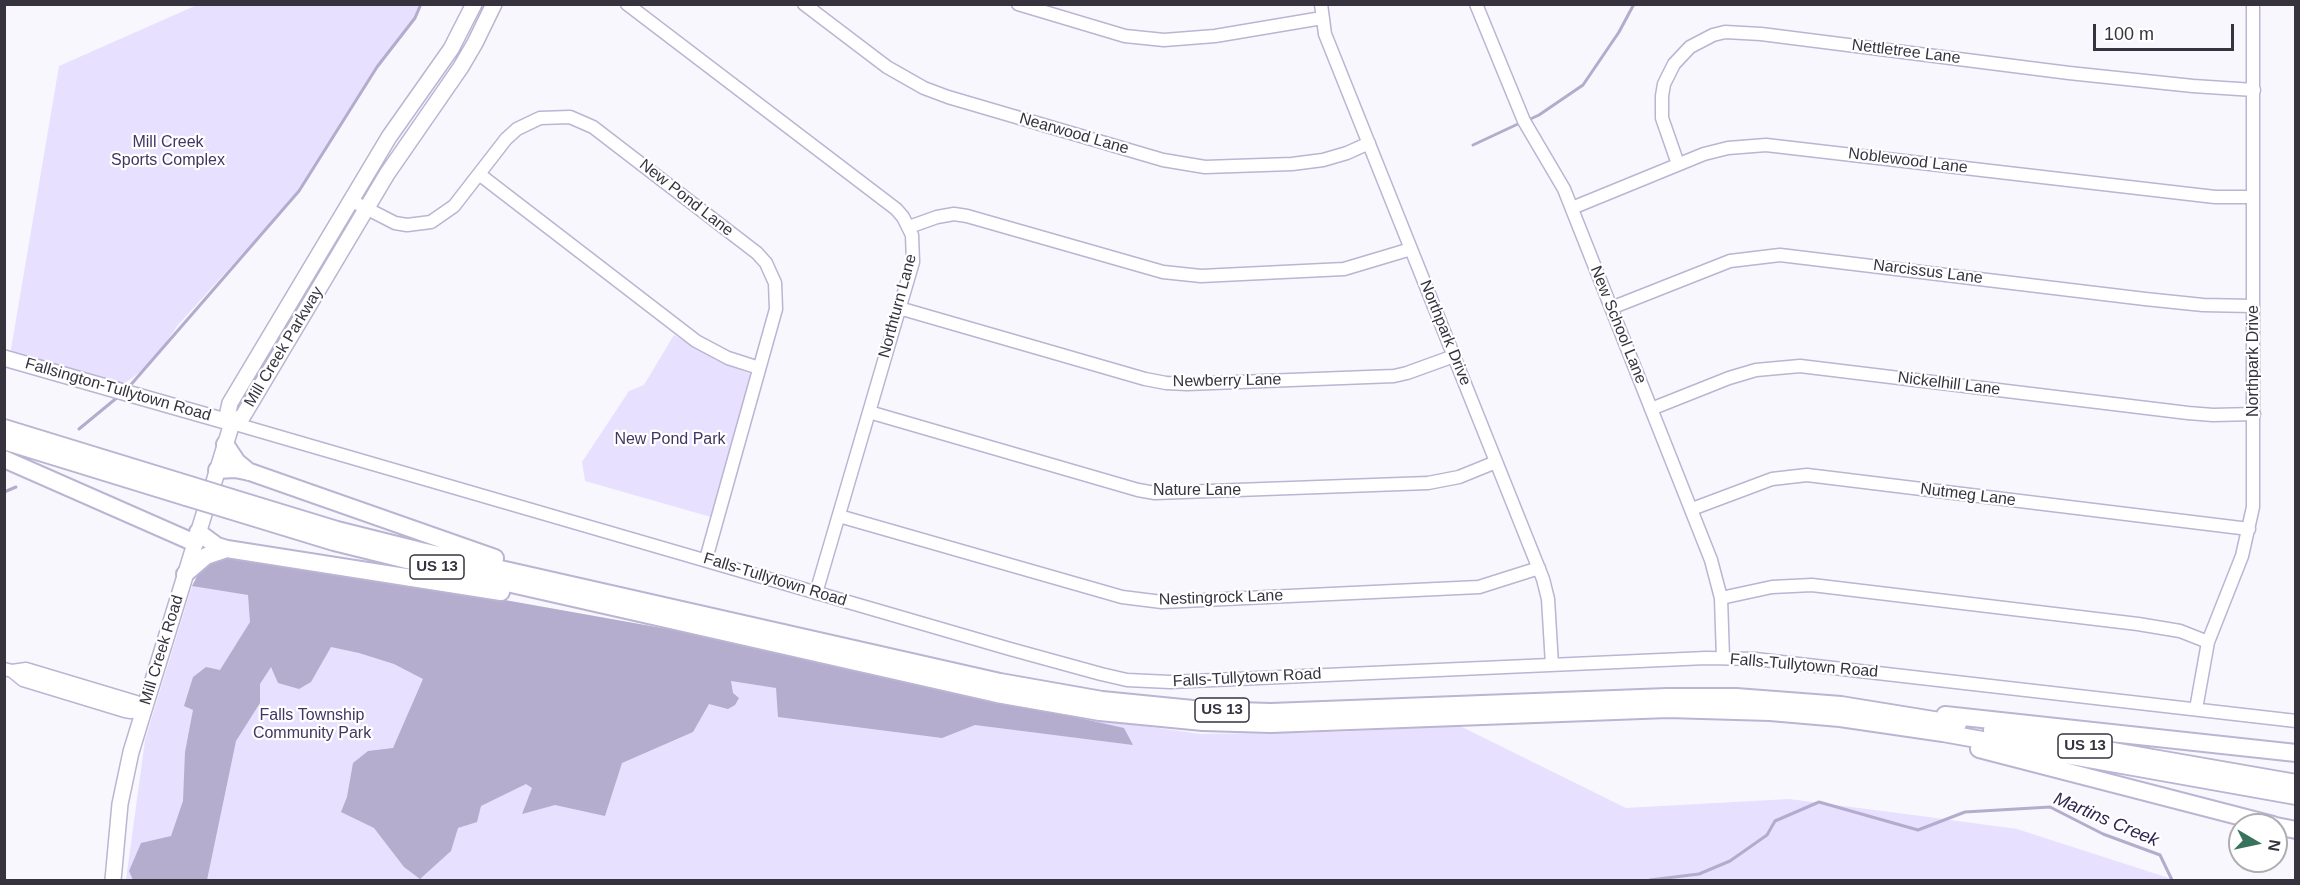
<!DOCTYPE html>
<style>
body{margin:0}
#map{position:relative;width:2300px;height:885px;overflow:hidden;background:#f8f7fe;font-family:Arial,sans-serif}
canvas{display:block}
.frame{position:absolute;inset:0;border:6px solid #36333f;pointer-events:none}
.north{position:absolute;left:2228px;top:813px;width:60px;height:60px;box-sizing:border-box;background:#fff;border:2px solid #afadb2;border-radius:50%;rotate:99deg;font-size:16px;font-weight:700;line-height:24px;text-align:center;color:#36333f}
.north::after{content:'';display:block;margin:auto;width:21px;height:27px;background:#37735d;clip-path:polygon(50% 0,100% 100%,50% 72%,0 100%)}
.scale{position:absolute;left:2093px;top:24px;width:141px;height:27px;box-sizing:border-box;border:3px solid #36333f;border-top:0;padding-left:8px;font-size:18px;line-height:21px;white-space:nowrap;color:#36333f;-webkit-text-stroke:4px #fff;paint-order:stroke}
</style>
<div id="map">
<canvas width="2300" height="885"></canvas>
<div class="frame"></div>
<div class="north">N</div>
<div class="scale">100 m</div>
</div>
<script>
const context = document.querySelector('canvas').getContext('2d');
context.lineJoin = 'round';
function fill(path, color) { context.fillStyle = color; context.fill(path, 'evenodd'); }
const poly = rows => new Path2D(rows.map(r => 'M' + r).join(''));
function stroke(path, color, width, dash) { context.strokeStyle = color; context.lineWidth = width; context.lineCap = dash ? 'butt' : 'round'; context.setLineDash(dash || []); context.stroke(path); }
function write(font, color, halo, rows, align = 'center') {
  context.font = font + ' Arial,sans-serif'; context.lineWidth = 4.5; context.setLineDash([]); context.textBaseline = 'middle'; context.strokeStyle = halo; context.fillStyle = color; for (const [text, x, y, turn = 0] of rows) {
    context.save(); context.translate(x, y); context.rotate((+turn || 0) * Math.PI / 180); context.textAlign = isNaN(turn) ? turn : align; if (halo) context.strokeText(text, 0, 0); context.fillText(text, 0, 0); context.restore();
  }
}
const green = poly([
 [197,5,421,5,415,18,380,64,299,191,178,325,151,364,121,386,10,355,59,66],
 [674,335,718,361,750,374,751,379,711,517,585,481,582,462,629,391,644,385],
 [203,565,735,641,1070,716,1201,734,1333,732,1460,726,1626,808,1789,799,1921,816,2017,829,2175,880,126,880,145,740,192,586]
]);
const forest = poly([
 [229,556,443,589,735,641,1124,728,1133,745,975,725,942,738,778,717,776,688,731,681,733,693,739,698,735,705,728,709,709,704,693,732,622,763,605,816,555,805,522,814,532,788,526,784,481,806,477,822,458,828,451,851,420,879,404,867,374,828,341,812,347,797,353,763,368,751,393,748,423,679,394,664,359,653,331,647,311,682,299,689,278,683,271,667,260,684,260,703,236,741,207,880,133,880,129,871,141,843,171,836,183,801,185,752,193,710,184,706,193,677,206,667,220,670,250,622,248,595,192,586,203,565]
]);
const stream = poly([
 [1526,121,1539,115,1583,85,1619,32,1634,4],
 [1473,145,1520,123],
 [128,388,299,191,377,67,415,18,421,4],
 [79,429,119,396],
 [4,492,16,487],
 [1650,880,1699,874,1730,861,1767,835,1775,821,1819,802,1918,830,1965,812,2050,807,2103,834,2160,855,2172,880]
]);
const minor = poly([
 [627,4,896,209,903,217,912,235,913,262,816,593],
 [804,4,887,67,924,88,948,97,1163,160,1205,167,1292,164,1323,160,1347,153,1369,143],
 [1018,4,1125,36,1164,40,1215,36,1322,18],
 [1321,4,1325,34,1543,579,1548,599,1552,665],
 [1476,4,1524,121,1564,189,1711,560,1721,598,1723,658],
 [1678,164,1662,118,1662,96,1664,84,1674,64,1690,47,1713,35,1725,32,1761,34,2069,73,2193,86,2254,90],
 [479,174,696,341,728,358,759,368],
 [350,200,395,223,407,225,431,222,454,206,506,139,517,129,540,118,570,117,593,127,757,253,766,263,775,283,776,309,706,559],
 [1572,208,1704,154,1728,148,1766,145,2215,197,2253,197],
 [909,227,937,217,954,214,967,216,1163,272,1201,276,1344,269,1411,249],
 [899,308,1145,379,1166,383,1187,384,1394,376,1407,373,1454,356],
 [1611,308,1730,261,1780,255,2145,299,2203,305,2253,306],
 [1651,409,1729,378,1756,370,1800,366,2188,413,2213,415,2254,414],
 [869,412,1138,490,1155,493,1428,483,1459,477,1496,462],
 [232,423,1010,649,1101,674,1127,680,1170,682,1706,658,1755,659,2296,721],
 [1692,509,1772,479,1807,475,2249,529],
 [839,516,1122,597,1162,602,1479,587,1539,568],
 [1721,598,1772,587,1812,585,2138,624,2180,631,2208,642],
 [4,669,12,671,26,669,136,702,144,710],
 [12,671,23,680,125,711,131,712,144,710],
 [2196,709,2208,642,2242,556,2253,507,2253,4]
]);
const major = poly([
 [4,358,232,423],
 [232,423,243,416,387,174,461,67,475,43,494,4],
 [232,423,228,412,230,403,389,137,451,49,474,4],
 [113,880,120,804,131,752,232,423]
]);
const highway = poly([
 [4,428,190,485],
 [4,441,186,497],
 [225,444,237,462,249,472],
 [4,459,195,543],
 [217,470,235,469,250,472,495,558],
 [232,498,337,530,421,551,1000,682,1102,700,1203,710,1271,712,1667,697,1736,697,1841,705,1958,724],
 [229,510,334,542,419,563,997,694,1100,712,1203,722,1271,724,1668,709,1770,712,1840,718,1943,733,2296,796],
 [198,532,217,546,227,549,501,592],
 [185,574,206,556,227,549],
 [1945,715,2296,753],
 [1992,730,2296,783],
 [1979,749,2273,825],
 [2276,826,2296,830]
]);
const highwayBridge = poly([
 [190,485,232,498],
 [186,497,229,510]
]);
const shields = [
 [437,567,54],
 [1222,710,54],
 [2085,746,54]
];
const shieldNames = [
 ["US 13",437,567],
 ["US 13",1222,710],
 ["US 13",2085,746]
];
const streetNames = [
 ["Nettletree Lane",1906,52,7],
 ["Nearwood Lane",1074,134,16],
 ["Noblewood Lane",1908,161,7],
 ["New Pond Lane",686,198,38],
 ["Narcissus Lane",1928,272,7],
 ["Northturn Lane",898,306,-75],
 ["New School Lane",1618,325,68],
 ["Northpark Drive",1445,333,68],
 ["Mill Creek Parkway",284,347,-59],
 ["Northpark Drive",2254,361,-90],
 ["Newberry Lane",1227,381,-1],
 ["Nickelhill Lane",1949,384,7],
 ["Fallsington-Tullytown Road",118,390,16],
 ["Nature Lane",1197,491],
 ["Nutmeg Lane",1968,495,7],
 ["Falls-Tullytown Road",775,580,17],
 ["Nestingrock Lane",1221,598,-2],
 ["Mill Creek Road",162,650,-73],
 ["Falls-Tullytown Road",1804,666,5],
 ["Falls-Tullytown Road",1247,678,-3]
];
const parkNames = [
 ["Mill Creek",168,143],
 ["Sports Complex",168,161],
 ["New Pond Park",670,440],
 ["Falls Township",312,716],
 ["Community Park",312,734]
];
const waterNames = [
 ["Martins Creek",2106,820,23]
];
fill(green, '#e7e0ff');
fill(forest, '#b4adcd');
stroke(stream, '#b3accc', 3);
stroke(minor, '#bbb4d3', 15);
stroke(major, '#bbb4d3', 18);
stroke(highway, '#bbb4d3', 20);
stroke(minor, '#fff', 12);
stroke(major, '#fff', 15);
stroke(highway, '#fff', 16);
stroke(highwayBridge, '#bbb4d3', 20, []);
stroke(highwayBridge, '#fff', 16);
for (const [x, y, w] of shields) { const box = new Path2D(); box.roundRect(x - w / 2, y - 12, w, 24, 4.5); context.fillStyle = '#fff'; context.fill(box); stroke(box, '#36333f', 1.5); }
write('bold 15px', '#36333f', null, shieldNames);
write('16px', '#36333f', '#fff', streetNames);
write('16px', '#423662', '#fff', parkNames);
write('italic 18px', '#322550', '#fff', waterNames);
</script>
